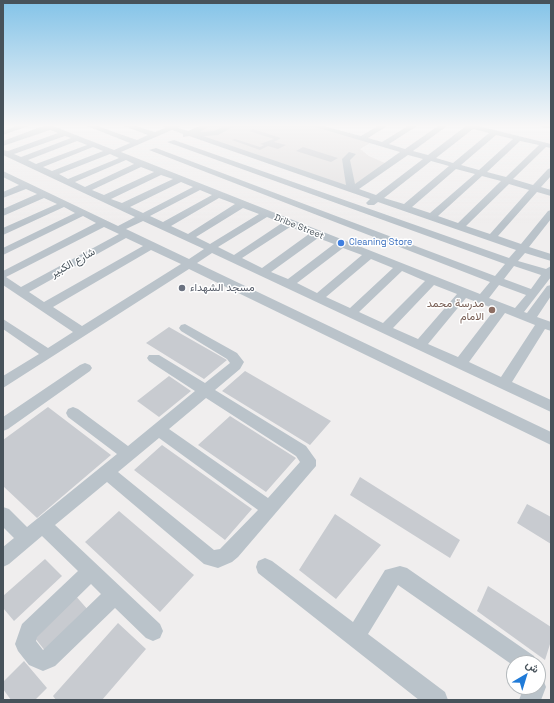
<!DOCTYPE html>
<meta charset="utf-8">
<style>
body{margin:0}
#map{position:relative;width:554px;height:703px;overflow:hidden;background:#f0eeee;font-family:"Space Grotesk",Vazirmatn,sans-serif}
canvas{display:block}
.frame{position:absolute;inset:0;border:4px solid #47525a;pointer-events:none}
.north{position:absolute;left:506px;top:655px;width:40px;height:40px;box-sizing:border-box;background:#fff;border:1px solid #b5babd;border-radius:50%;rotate:38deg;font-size:11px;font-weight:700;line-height:16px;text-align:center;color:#47525a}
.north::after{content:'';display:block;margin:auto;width:14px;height:18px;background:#207bd8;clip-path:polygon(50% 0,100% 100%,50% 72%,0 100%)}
</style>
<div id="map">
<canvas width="554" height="703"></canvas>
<div class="frame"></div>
<div class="north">ش</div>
</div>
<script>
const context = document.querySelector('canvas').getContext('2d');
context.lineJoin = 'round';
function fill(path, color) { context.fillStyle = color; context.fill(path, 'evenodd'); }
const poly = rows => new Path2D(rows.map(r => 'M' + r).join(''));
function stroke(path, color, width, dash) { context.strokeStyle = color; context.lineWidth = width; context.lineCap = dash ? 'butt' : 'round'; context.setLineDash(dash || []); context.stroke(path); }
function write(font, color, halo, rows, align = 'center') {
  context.font = font + ' "Space Grotesk",Vazirmatn,sans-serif'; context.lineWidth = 3; context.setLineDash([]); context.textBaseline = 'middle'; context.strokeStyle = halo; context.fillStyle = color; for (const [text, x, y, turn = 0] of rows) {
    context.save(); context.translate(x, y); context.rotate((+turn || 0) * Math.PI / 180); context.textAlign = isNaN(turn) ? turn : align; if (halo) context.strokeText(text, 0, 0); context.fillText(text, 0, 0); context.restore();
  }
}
const education = poly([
 [206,126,316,126,372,142,360,149,369,156,387,164,352,189,189,133]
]);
const building = poly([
 [253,129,281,138,274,142,286,145,278,149,268,146,260,150,232,140,235,139,260,147,264,145,260,144,274,139,249,131],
 [303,147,338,158,331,162,296,151],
 [169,327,227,360,204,379,146,343],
 [245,371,331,421,310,445,222,391],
 [169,376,191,391,159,417,137,401],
 [48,407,111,455,37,518,3,486,3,440],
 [230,416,296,458,266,492,198,445],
 [162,445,252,509,225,540,134,470],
 [360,477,460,540,450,558,350,495],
 [527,504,551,517,551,544,517,523],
 [119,511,194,575,160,612,85,542],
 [335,514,381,545,336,599,299,570],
 [45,559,62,576,14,621,3,608,3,596],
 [488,586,551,627,551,641,545,660,477,611],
 [74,594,89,611,46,652,31,633],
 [118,623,146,649,102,700,56,700,53,696],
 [24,661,47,688,35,700,11,700,3,689,3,682]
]);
const minor = poly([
 [17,126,28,126,3,135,3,131,17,126],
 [43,126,53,126,114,150,130,143,87,126,97,126,137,140,148,135,124,126,135,126,155,132,165,128,162,126,180,126,178,128,188,131,200,126,210,126,200,132,214,131,225,126,235,126,218,135,203,136,346,185,342,159,349,152,356,154,350,160,355,184,400,152,312,126,323,126,361,136,378,126,387,126,368,138,382,142,408,126,417,126,389,144,405,149,438,126,447,126,413,151,428,155,466,126,478,126,551,144,551,148,546,147,513,179,533,185,548,169,551,168,551,176,541,187,551,190,551,196,537,192,498,236,521,244,548,211,551,210,551,219,529,247,551,254,551,261,525,253,518,261,546,269,551,266,551,277,524,312,527,313,547,286,551,285,551,296,537,317,551,322,551,331,545,329,512,382,551,400,551,412,212,253,197,263,551,432,551,445,189,269,3,388,3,376,39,354,3,329,3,319,48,348,73,332,3,285,3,271,96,223,83,216,3,255,3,248,75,213,64,207,3,235,3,228,57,204,44,198,3,216,3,209,37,194,26,189,3,198,3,192,19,185,3,177,3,171,118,226,135,217,3,155,3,150,8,151,58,133,50,130,3,146,3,141,43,126],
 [473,129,489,133,453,163,436,158,473,129],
 [172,130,183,134,183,137,189,136,370,199,366,203,368,205,374,205,378,202,516,250,509,258,174,140,167,142,505,264,495,276,156,148,149,150,490,282,480,294,121,152,172,130],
 [496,135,513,139,479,170,461,165,496,135],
 [65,136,71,138,21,157,14,154,65,136],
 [77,141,87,145,36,164,28,160,77,141],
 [520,141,539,145,506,177,487,172,520,141],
 [93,147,103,151,52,171,43,167,93,147],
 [110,154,119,158,68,179,59,174,110,154],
 [408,155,423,159,376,195,359,189,408,155],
 [126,160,134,164,85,187,75,182,126,160],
 [431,161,449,166,404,204,384,198,431,161],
 [141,167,154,172,104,195,92,190,141,167],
 [456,169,475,174,430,213,412,207,456,169],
 [161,175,173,179,122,203,111,199,161,175],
 [482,176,501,181,458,223,438,216,482,176],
 [181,182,193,187,143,213,130,207,181,182],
 [509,184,529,190,490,234,466,226,509,184],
 [200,190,212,195,163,222,150,216,200,190],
 [219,198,235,204,188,234,171,226,219,198],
 [243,208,259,214,210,244,196,237,243,208],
 [267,217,282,223,234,255,218,247,267,217],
 [143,221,204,249,189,259,126,229,143,221],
 [104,227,119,234,21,287,6,277,104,227],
 [290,227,309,234,262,268,242,258,290,227],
 [126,238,143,246,44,302,29,292,126,238],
 [318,238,334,244,288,279,271,272,318,238],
 [343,248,362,255,317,293,297,283,343,248],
 [151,250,181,264,82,326,53,307,151,250],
 [371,259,393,268,350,308,326,297,371,259],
 [514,266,541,275,531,289,504,279,514,266],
 [402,271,425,281,383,323,359,312,402,271],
 [434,285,457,294,418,339,393,328,434,285],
 [499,285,526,295,515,308,489,298,499,285],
 [466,298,495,309,458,357,428,344,466,298],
 [505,313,535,325,501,377,469,362,505,313],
 [540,126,551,126,551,128,544,128,540,126],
 [185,324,237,353,244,362,240,369,215,390,306,446,316,460,316,466,238,557,232,562,218,568,204,564,107,482,55,525,160,624,163,631,160,638,153,641,146,638,115,608,55,666,43,671,29,665,18,651,15,644,22,624,78,571,42,536,9,564,3,567,3,547,14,538,3,527,3,507,9,509,27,527,117,454,68,417,66,413,68,409,73,407,78,409,128,446,195,391,149,361,147,358,149,355,159,355,205,383,230,363,227,359,181,331,179,328,181,325,185,324],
 [206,398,296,456,300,462,268,498,169,429,206,398],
 [159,438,258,510,220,549,214,550,118,472,159,438],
 [91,584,101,594,43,650,36,641,37,637,91,584],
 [85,363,90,365,92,368,90,371,8,429,3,431,3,417,80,365,85,363],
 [265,558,272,561,353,622,385,570,400,566,407,568,534,656,537,663,514,663,514,666,398,585,368,634,445,692,448,700,419,700,258,573,256,567,258,561,265,558],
 [538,678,543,679,546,687,541,700,519,700,524,687,538,687,538,678]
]);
const markers = [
 [341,243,4,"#3f7fe0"],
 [182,288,4,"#6b7280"],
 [492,310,4,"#8d6e63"]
];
const farStreetnames = [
 ["Dribe Street",299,227,22]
];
const farShopnames = [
 ["Cleaning Store",349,243]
];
const streetNames = [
 ["شارع الكبير",73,263,-29]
];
const worshipNames = [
 ["مسجد الشهداء",190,288]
];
const educationNames = [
 ["مدرسة محمد",484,304],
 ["الامام",484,317]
];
fill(education, '#e1dfdf');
fill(building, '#c8cbd0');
fill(minor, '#bac3ca');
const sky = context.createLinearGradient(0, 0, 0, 224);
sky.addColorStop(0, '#83c3e8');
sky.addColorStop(0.56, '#f8f7f7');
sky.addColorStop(1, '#f8f7f700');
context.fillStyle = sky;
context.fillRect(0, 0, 554, 224);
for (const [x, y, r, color] of markers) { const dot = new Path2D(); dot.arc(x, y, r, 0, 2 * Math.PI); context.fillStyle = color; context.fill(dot); stroke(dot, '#fff', 1.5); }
write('9px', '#47525a', '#fff', farStreetnames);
write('9px', '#366cbe', '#fff', farShopnames, 'left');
write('11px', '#47525a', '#fff', streetNames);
write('11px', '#5b616d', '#fff', worshipNames, 'left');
write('11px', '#785e54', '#fff', educationNames, 'right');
</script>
